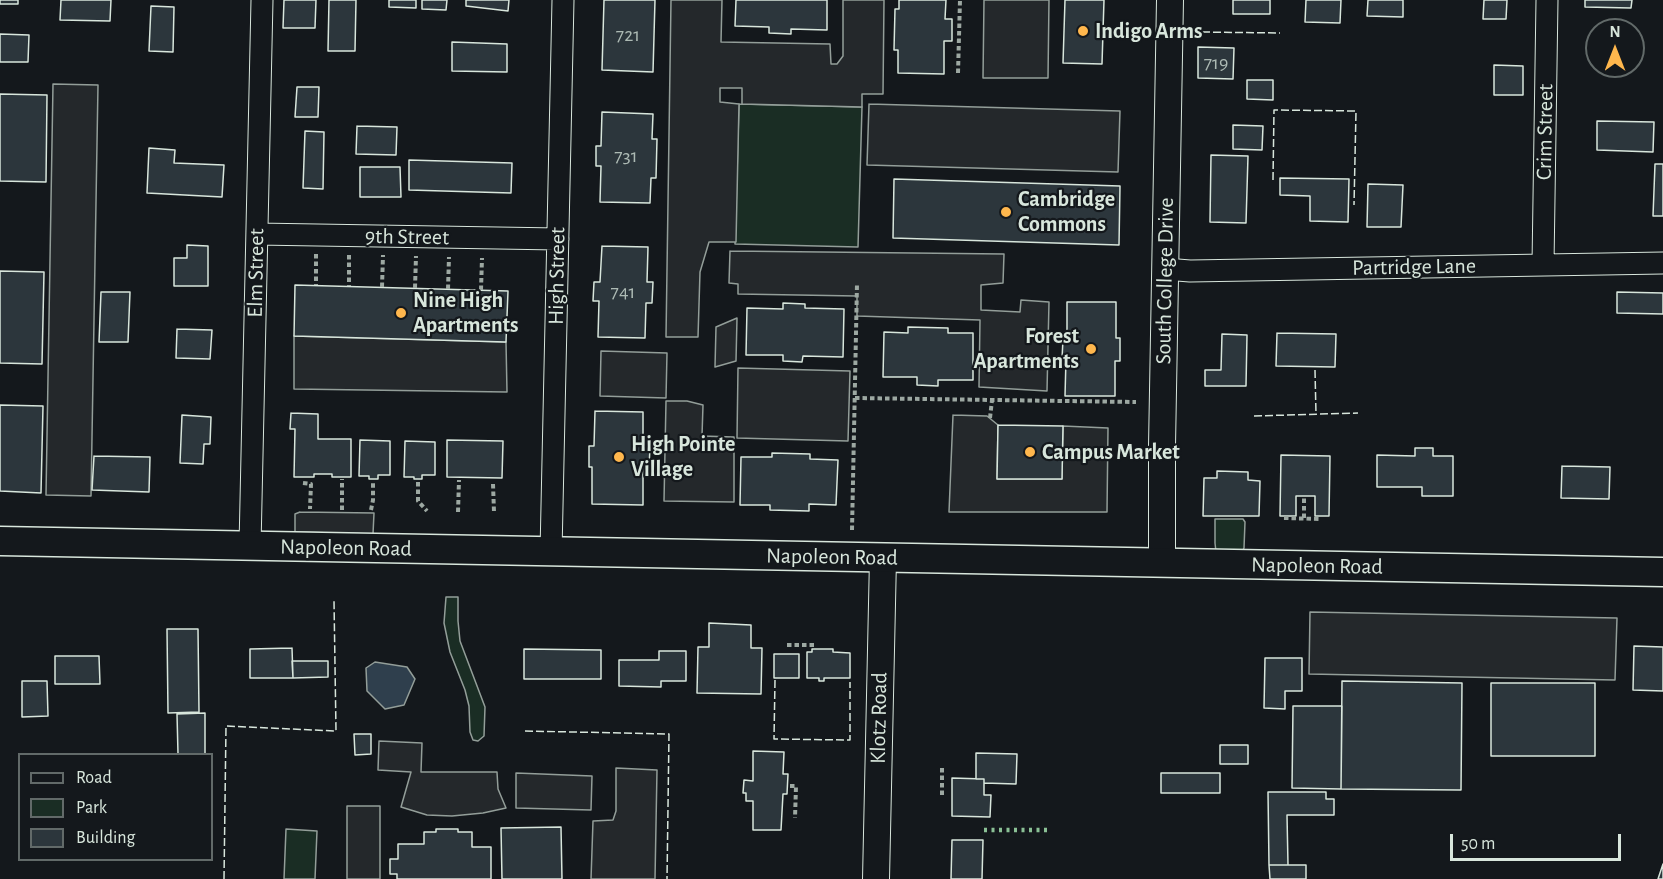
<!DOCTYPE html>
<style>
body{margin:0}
#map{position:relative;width:1663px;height:879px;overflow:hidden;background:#14181c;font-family:"Alegreya Sans",sans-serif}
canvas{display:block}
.legend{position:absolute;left:18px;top:753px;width:195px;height:108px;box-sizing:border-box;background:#14181c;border:2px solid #626a69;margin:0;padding:8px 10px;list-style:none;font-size:18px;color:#d8e6dc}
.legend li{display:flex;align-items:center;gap:12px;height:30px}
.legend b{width:30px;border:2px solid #626a69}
.north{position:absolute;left:1585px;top:18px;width:60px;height:60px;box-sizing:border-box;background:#14181c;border:2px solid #626a69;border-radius:50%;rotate:0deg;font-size:16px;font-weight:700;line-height:24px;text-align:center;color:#d8e6dc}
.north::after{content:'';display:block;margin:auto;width:21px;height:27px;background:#ffb74d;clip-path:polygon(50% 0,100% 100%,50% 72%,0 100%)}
.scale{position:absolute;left:1450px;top:834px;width:171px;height:27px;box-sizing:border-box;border:3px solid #d8e6dc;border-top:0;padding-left:8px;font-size:18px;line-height:21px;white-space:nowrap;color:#d8e6dc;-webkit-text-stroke:4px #14181c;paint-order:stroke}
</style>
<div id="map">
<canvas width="1663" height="879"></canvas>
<ul class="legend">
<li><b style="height:8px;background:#14181c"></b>Road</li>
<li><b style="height:16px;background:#1a2d24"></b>Park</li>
<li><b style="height:16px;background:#2c363c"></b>Building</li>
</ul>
<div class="north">N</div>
<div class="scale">50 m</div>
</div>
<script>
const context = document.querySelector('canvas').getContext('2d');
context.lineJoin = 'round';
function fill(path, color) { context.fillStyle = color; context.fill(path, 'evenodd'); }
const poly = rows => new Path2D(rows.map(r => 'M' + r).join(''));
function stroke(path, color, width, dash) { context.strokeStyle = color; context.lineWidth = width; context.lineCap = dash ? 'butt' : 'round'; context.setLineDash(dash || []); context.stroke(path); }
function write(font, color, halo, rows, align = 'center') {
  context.font = font + ' "Alegreya Sans",sans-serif'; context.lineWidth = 4.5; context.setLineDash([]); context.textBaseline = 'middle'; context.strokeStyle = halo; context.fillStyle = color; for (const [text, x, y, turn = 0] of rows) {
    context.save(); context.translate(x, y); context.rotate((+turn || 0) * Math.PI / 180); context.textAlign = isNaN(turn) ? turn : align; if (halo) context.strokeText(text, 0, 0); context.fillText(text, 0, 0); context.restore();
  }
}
const green = poly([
 [739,104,862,107,858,247,735,244,739,104],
 [1215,519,1243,519,1245,522,1244,548,1242,552,1216,552,1215,543,1215,519],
 [446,597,458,597,458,621,460,641,485,707,484,736,478,741,473,740,470,732,469,706,465,690,450,652,444,623,446,597],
 [286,829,317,831,315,879,284,879,286,829]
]);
const parking = poly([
 [671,0,722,0,721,42,830,44,831,64,837,64,843,56,843,0,884,0,883,94,862,94,862,107,742,104,742,88,720,88,720,102,739,104,736,242,709,242,700,272,698,337,666,337,671,0],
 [984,0,1049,0,1048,78,983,78,984,0],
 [53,84,98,85,91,496,46,495,53,84],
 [869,104,1120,111,1118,172,867,165,869,104],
 [730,251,1004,254,1003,283,981,285,981,310,1020,312,1021,300,1049,302,1047,391,979,387,980,320,857,316,857,296,738,294,738,284,729,283,730,251],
 [737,318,736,361,715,367,716,327,737,318],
 [294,336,506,342,507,392,294,389,294,336],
 [601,351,667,353,666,398,600,396,601,351],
 [738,368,850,371,848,441,737,438,738,368],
 [666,401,687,401,703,405,702,436,734,437,734,502,664,501,666,401],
 [953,415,987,416,998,425,997,479,1062,479,1063,426,1108,428,1107,512,949,512,953,415],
 [300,512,374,513,373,534,295,532,295,514,300,512],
 [1310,612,1617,618,1615,680,1309,674,1310,612],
 [379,741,422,743,421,772,497,772,498,789,506,808,483,813,452,816,427,815,401,807,411,772,378,770,379,741],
 [616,768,657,770,655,879,591,879,593,821,613,820,616,811,616,768],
 [516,773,592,776,591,810,516,808,516,773],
 [347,806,380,806,380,879,347,879,347,806]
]);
const water = poly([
 [375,662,407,667,415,679,404,705,385,709,367,691,366,668,375,662]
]);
const building = poly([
 [0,0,18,0,18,4,0,4,0,0],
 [61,0,111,0,110,21,60,20,61,0],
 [284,0,316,0,315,28,283,28,284,0],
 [329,0,356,0,355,51,328,51,329,0],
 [389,0,416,0,416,8,389,7,389,0],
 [422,0,447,0,446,10,422,9,422,0],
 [466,0,509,0,508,11,466,6,466,0],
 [604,0,655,0,653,72,602,70,604,0],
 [736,0,827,0,827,30,791,29,791,34,769,33,769,27,735,26,736,0],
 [899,0,946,0,945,19,952,19,952,41,944,41,944,74,898,73,898,50,894,50,895,9,899,9,899,0],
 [1065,0,1104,0,1102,64,1063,63,1065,0],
 [1233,0,1270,0,1270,14,1233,14,1233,0],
 [1306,0,1341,0,1340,23,1305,22,1306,0],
 [1368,0,1403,0,1403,17,1367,16,1368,0],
 [1484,0,1507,0,1506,19,1483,19,1484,0],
 [1585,0,1632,0,1631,8,1585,7,1585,0],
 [151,6,174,7,173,52,149,51,151,6],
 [0,34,29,35,28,62,0,62,0,34],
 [452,42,507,44,507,72,452,71,452,42],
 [1198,47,1234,48,1233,79,1198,78,1198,47],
 [1494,65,1523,66,1523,95,1494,95,1494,65],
 [1247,80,1273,80,1273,100,1247,99,1247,80],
 [297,87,319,87,318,117,295,117,297,87],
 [0,94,47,95,46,182,0,181,0,94],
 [602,112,653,114,652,139,657,139,656,178,651,178,650,203,600,202,601,166,596,166,596,146,601,146,602,112],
 [1597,121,1654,122,1653,152,1597,150,1597,121],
 [1233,125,1263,126,1262,150,1233,149,1233,125],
 [357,126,397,127,396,155,356,154,357,126],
 [305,131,324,132,323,189,303,188,305,131],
 [149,148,175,150,174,163,224,165,222,197,147,193,149,148],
 [1211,155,1248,156,1246,223,1210,222,1211,155],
 [409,160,512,163,511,193,409,190,409,160],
 [1655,164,1663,164,1663,216,1653,216,1655,164],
 [360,167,400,167,401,197,360,197,360,167],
 [1280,178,1349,179,1348,222,1310,221,1310,196,1280,195,1280,178],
 [894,179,1120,186,1119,245,893,238,894,179],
 [1368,184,1403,185,1401,227,1367,227,1368,184],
 [187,245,208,246,208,286,174,286,174,258,187,258,187,245],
 [602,246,648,247,647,282,653,282,652,303,646,303,645,338,598,337,599,301,593,301,594,282,600,282,602,246],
 [0,271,44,272,42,364,0,363,0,271],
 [295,285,508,291,506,342,294,336,295,285],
 [101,292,130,292,128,342,99,342,101,292],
 [1617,292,1663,293,1663,314,1617,313,1617,292],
 [1067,302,1116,302,1116,338,1120,338,1120,361,1115,361,1115,396,1065,396,1066,359,1062,359,1063,339,1067,339,1067,302],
 [783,303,805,304,805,308,844,309,843,357,803,356,802,362,783,361,783,355,746,355,747,308,783,309,783,303],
 [908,327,948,328,948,333,973,333,973,380,938,380,938,386,917,385,917,377,883,377,884,332,908,333,908,327],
 [177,329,212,330,210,359,176,358,177,329],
 [1277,333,1336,334,1335,367,1276,366,1277,333],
 [1222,334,1247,335,1246,386,1205,386,1205,370,1221,370,1222,334],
 [0,405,43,406,41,493,0,491,0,405],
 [595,411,643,412,643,447,650,447,649,468,643,468,643,505,592,504,592,467,589,467,589,446,594,446,595,411],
 [291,413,318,414,318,439,351,439,351,477,332,477,332,474,314,474,314,477,294,477,295,429,290,429,291,413],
 [182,415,211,417,210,444,204,444,203,464,180,463,182,415],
 [998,425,1063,426,1062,479,997,479,998,425],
 [360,440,390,441,390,475,378,475,378,479,369,479,369,476,359,476,360,440],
 [447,440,503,441,502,478,447,477,447,440],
 [405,441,435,442,435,475,422,475,422,479,414,479,414,477,404,477,405,441],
 [1415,448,1433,448,1433,456,1453,456,1453,496,1422,496,1422,487,1377,487,1377,455,1415,456,1415,448],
 [772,453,810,454,810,459,838,460,836,505,809,504,809,511,770,510,770,505,740,505,741,457,772,457,772,453],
 [1281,455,1330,456,1329,516,1315,516,1315,496,1296,496,1296,516,1280,516,1281,455],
 [94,456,150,457,149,492,92,490,94,456],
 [1562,466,1610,467,1609,499,1561,498,1562,466],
 [1217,471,1248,472,1248,480,1260,481,1259,516,1203,516,1204,478,1217,478,1217,471],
 [709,623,751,625,751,648,762,648,761,694,697,693,698,647,709,647,709,623],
 [167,629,198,629,199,712,168,713,167,629],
 [1634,646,1663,647,1663,691,1633,690,1634,646],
 [292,648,293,678,250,678,250,649,292,648],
 [524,649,601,650,601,679,524,679,524,649],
 [812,649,833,649,833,652,850,653,850,678,824,678,824,681,819,681,819,678,807,678,807,652,812,652,812,649],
 [659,651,686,651,686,681,661,681,661,687,619,686,619,660,659,660,659,651],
 [774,654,799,654,799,678,774,678,774,654],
 [55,656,99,656,100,684,55,684,55,656],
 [1265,658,1302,658,1302,691,1285,691,1285,709,1264,708,1265,658],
 [292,661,328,661,328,677,293,678,292,661],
 [22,681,47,681,48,716,22,717,22,681],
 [1342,681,1462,683,1461,790,1341,789,1342,681],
 [1491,683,1595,683,1595,756,1491,756,1491,683],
 [1293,706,1342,706,1341,789,1292,788,1293,706],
 [205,713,205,754,178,754,177,714,205,713],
 [354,734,371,734,371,754,355,755,354,734],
 [1220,745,1248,745,1248,764,1220,764,1220,745],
 [753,751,784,752,783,774,788,774,787,794,783,794,781,830,753,830,753,801,746,801,746,793,743,793,744,780,753,781,753,751],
 [976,753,1017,754,1016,784,984,783,984,779,976,779,976,753],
 [1161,773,1220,773,1220,793,1161,793,1161,773],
 [952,778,984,779,984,795,991,795,990,817,952,816,952,778],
 [1268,792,1326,792,1326,799,1334,799,1334,815,1287,815,1288,865,1269,865,1268,792],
 [561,827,562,879,502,879,501,828,561,827],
 [436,829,458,829,458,832,472,832,472,847,491,847,491,879,397,879,397,874,390,874,390,859,398,859,398,844,424,844,424,832,436,832,436,829],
 [952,840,983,840,982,879,951,879,952,840],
 [1663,864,1663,879,1658,879,1663,864],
 [1269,865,1306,865,1306,879,1270,879,1269,865]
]);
const path = poly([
 [958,73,960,0],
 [316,254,316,285],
 [349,255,349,286],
 [382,287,383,255],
 [415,288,416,256],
 [448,289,449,257],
 [481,290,482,258],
 [855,398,1136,402],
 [990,418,992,400],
 [418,482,418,501,427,511],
 [303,483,311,484,310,509],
 [493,484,494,512],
 [342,510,342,479],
 [371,510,373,500,373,482],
 [458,512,459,480],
 [1284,518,1320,519],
 [1304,518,1304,498],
 [852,530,857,284],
 [787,645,815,645],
 [942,768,942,795],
 [790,786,796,786,795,818]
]);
const minor = poly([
 [257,234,558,239],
 [1543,264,1547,0],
 [1165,269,1190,271,1663,263],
 [250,546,262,0],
 [551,552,563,0]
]);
const tertiary = poly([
 [1162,563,1162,446,1170,0],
 [876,879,883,558]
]);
const secondary = poly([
 [0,541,1663,572]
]);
const hedge = poly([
 [984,830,1049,830]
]);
const fence = poly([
 [1202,32,1280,33],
 [1273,180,1274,110,1356,111,1354,205],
 [1315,370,1316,414],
 [1254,416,1358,413],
 [775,680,774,739,850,740,850,682],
 [525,731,669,734,667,879],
 [224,879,226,726,336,731,334,600]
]);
const markers = [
 [1083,31,6,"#ffb74d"],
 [1006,212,6,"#ffb74d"],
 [401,313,6,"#ffb74d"],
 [1091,349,6,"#ffb74d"],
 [1030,452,6,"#ffb74d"],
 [619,457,6,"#ffb74d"]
];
const numberNames = [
 ["721",628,35],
 ["719",1216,63],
 ["731",626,156],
 ["741",623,292]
];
const poiNames = [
 ["Indigo Arms",1095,31],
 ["Cambridge",1018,199],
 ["Commons",1018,224],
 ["Nine High",413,300],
 ["Apartments",413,325],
 ["Forest",1079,336,"right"],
 ["Apartments",1079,361,"right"],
 ["High Pointe",631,444],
 ["Village",631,469],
 ["Campus Market",1042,452]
];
const streetNames = [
 ["Crim Street",1545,132,-89],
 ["9th Street",407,237,1],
 ["Partridge Lane",1414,267,-1],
 ["Elm Street",256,273,-89],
 ["High Street",557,276,-89],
 ["South College Drive",1165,281,-89],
 ["Napoleon Road",346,548,1],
 ["Napoleon Road",832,557,1],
 ["Napoleon Road",1317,566,1],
 ["Klotz Road",879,718,-89]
];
fill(green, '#1a2d24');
stroke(green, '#939e99', 1.5);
fill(parking, '#24282b');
stroke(parking, '#939e99', 1.5);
fill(water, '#2f3f4d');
stroke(water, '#939e99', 1.5);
fill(building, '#2c363c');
stroke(building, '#d8e6dc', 1.5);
stroke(minor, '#d8e6dc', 23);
stroke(tertiary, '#d8e6dc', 28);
stroke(secondary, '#d8e6dc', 31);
stroke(path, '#9da8a2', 4, [4.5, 3]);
stroke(minor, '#14181c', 21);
stroke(tertiary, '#14181c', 26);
stroke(secondary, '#14181c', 28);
stroke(hedge, '#8ac095', 4.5, [3, 4.5]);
stroke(fence, '#d8e6dc', 1.5, [8, 3]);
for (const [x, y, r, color] of markers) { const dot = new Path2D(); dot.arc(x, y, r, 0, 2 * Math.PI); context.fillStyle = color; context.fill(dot); stroke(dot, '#14181c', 2); }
write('20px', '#adbab4', null, numberNames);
write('bold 22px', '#d8e6dc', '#14181c', poiNames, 'left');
write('22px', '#d8e6dc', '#14181c', streetNames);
</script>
